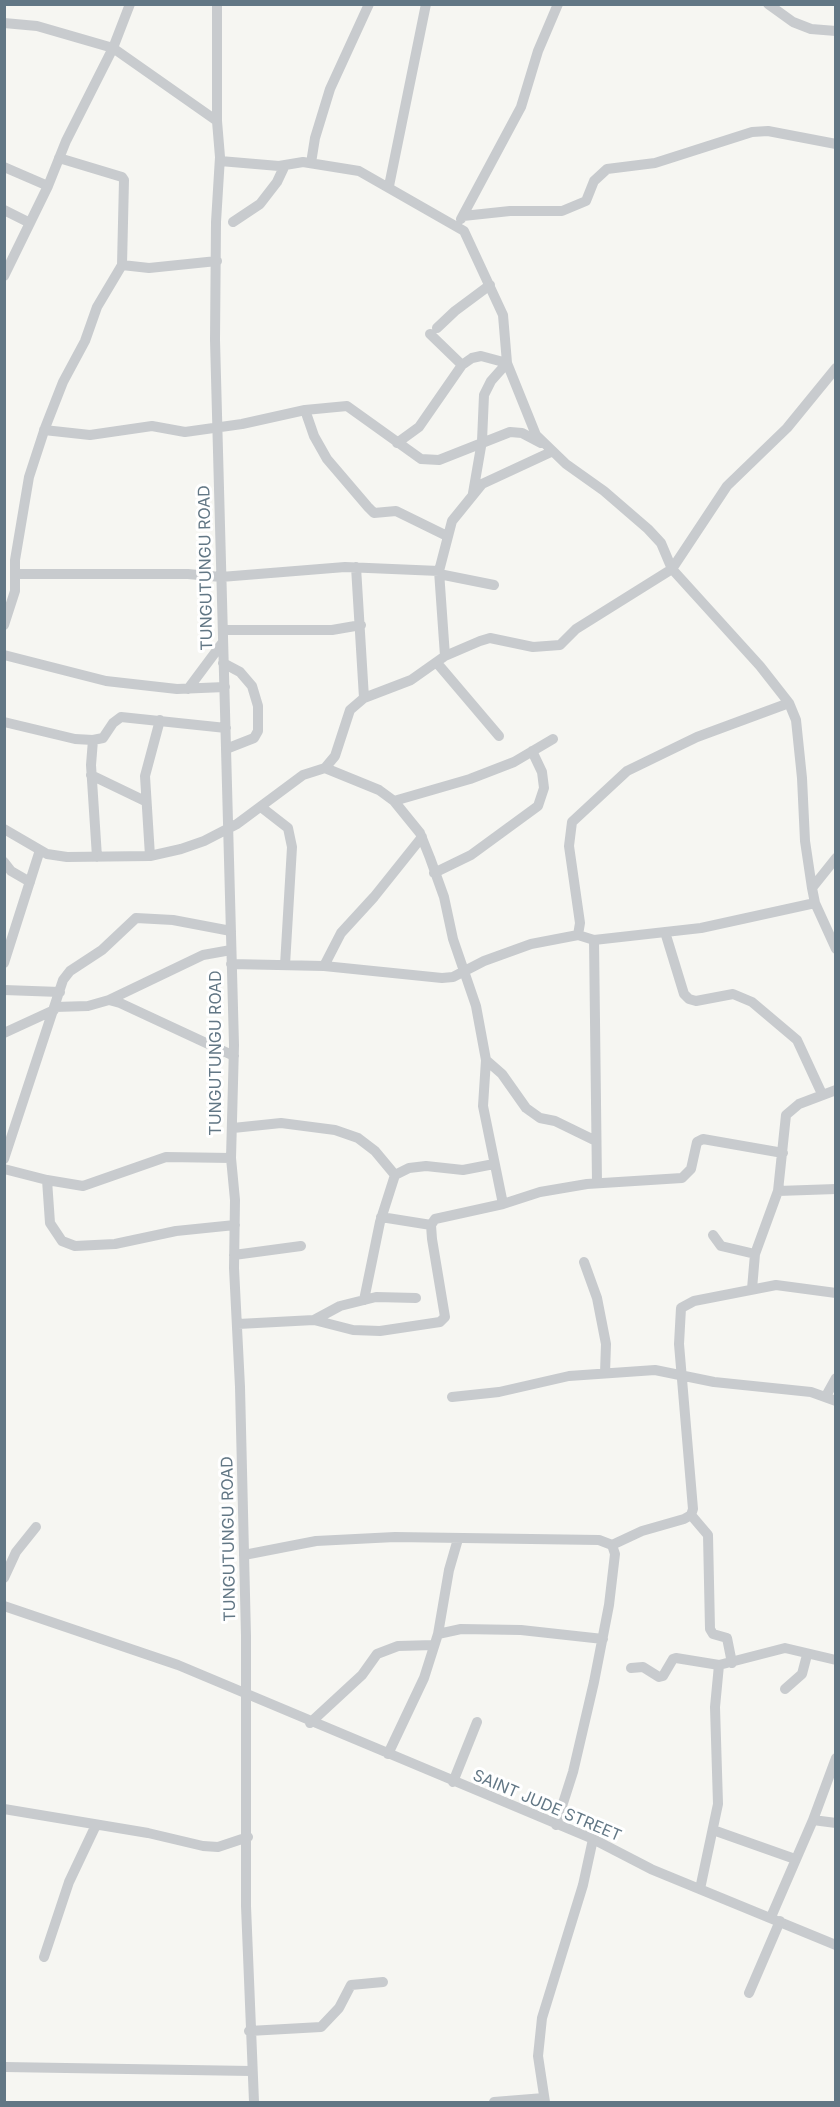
<!DOCTYPE html>
<style>
body{margin:0}
#map{position:relative;width:840px;height:2107px;overflow:hidden;background:#f6f6f2;font-family:Inter,sans-serif}
canvas{display:block}
.frame{position:absolute;inset:0;border:6px solid #627785;pointer-events:none}
</style>
<div id="map">
<canvas width="840" height="2107"></canvas>
<div class="frame"></div>
</div>
<script>
const context = document.querySelector('canvas').getContext('2d');
context.lineJoin = 'round';
const poly = rows => new Path2D(rows.map(r => 'M' + r).join(''));
function stroke(path, color, width, dash) { context.strokeStyle = color; context.lineWidth = width; context.lineCap = dash ? 'butt' : 'round'; context.setLineDash(dash || []); context.stroke(path); }
function write(font, color, halo, rows, align = 'center') {
  context.font = font + ' Inter,sans-serif'; context.lineWidth = 6; context.setLineDash([]); context.textBaseline = 'middle'; context.strokeStyle = halo; context.fillStyle = color; for (const [text, x, y, turn = 0] of rows) {
    context.save(); context.translate(x, y); context.rotate((+turn || 0) * Math.PI / 180); context.textAlign = isNaN(turn) ? turn : align; if (halo) context.strokeText(text, 0, 0); context.fillText(text, 0, 0); context.restore();
  }
}
const street = poly([
 [217,4,217,121,220,157,216,222,215,340,234,1045,231,1158,235,1200,234,1268,240,1387,246,1636,246,1906,254,2102],
 [768,4,793,22,811,29,836,31],
 [4,23,37,26,113,48,217,121],
 [220,161,279,166,303,162,359,171,464,231,503,315,507,363,536,435,566,464,604,491,648,529,661,543,672,569,760,666,789,703,796,720,802,778,805,841,812,888],
 [311,163,315,138,330,89,369,4],
 [4,167,48,186],
 [389,186,426,4],
 [4,210,30,223],
 [463,216,510,211,562,211,586,201,594,181,607,169,655,163,752,132,768,131,836,144],
 [461,219,521,107,538,51,558,4],
 [233,222,260,204,277,182,285,165],
 [122,265,149,268,217,261],
 [4,276,48,186,66,141,113,48,130,4],
 [437,328,455,311,490,285],
 [430,334,462,365],
 [305,410,314,436,327,459,368,507,374,513,396,511,447,536],
 [44,430,90,435,152,426,185,432,242,424,305,410,347,406,421,459,439,460,510,432,522,433,541,443],
 [397,443,419,427,462,365,472,358,481,356,507,363],
 [473,493,482,441,484,395,491,381,507,363],
 [356,567,364,698],
 [15,574,188,574,221,577,345,567,439,571],
 [439,574,494,585],
 [4,625,15,591,15,560,29,477,45,428,63,382,85,341,97,307,122,265,124,180,122,177,59,158],
 [223,630,332,630,361,625],
 [4,655,106,681,177,689,225,687],
 [445,656,439,571,452,521,482,484,551,452],
 [223,663,240,672,252,686,258,706,258,731,254,738,226,749],
 [437,663,499,736],
 [188,689,223,642],
 [4,722,75,739,93,740,103,738,113,723,121,717,226,728],
 [93,740,91,765,97,857],
 [325,768,379,790,394,801,420,833,430,858,444,897,453,939,476,1006,486,1060,483,1106,503,1204],
 [91,775,145,801],
 [394,801,470,779,514,762,553,739],
 [261,807,288,828,292,847,285,965],
 [4,829,47,854,67,857,150,856,181,849,204,841,237,824,303,775,325,768,335,756,350,710,364,698,411,680,445,656,480,641,490,638,533,647,560,645,576,629,672,569,727,486,787,428,836,368],
 [150,856,145,776,160,720],
 [836,858,812,888,815,903,836,949],
 [4,862,11,871,30,882],
 [434,873,471,855,538,806,544,788,542,772,532,751],
 [665,932,684,994,689,999,696,1001,733,994,752,1002,797,1040,822,1094],
 [578,935,580,923,569,846,572,822,627,771,697,737,789,703],
 [594,940,597,1183],
 [4,963,40,850],
 [231,964,324,966,442,978,453,977,484,961,531,944,578,935,594,940,701,928,815,903],
 [324,966,341,933,374,897,422,837],
 [4,990,60,992],
 [109,1000,203,955,231,950],
 [55,1007,88,1006,109,1000,120,1003,234,1056],
 [4,1033,54,1010],
 [486,1060,502,1074,526,1108,540,1118,555,1121,594,1140],
 [233,1128,281,1123,335,1130,358,1138,375,1151,395,1175],
 [4,1159,63,980,70,971,102,950,136,918,173,920,231,931],
 [4,1169,47,1180,83,1186,166,1157,231,1158],
 [47,1180,50,1223,62,1241,75,1246,115,1244,176,1231,235,1225],
 [778,1191,836,1189],
 [381,1217,431,1225],
 [713,1235,721,1246,755,1254],
 [234,1255,301,1246],
 [584,1262,597,1298,606,1344,605,1373],
 [752,1289,755,1254,778,1191,786,1115,799,1104,836,1090],
 [364,1300,380,1222,395,1175,409,1168,426,1166,463,1170,494,1164],
 [314,1320,340,1306,376,1297,416,1298],
 [238,1324,314,1320,353,1330,380,1331,440,1322,445,1317,432,1239,431,1225,435,1219,503,1204,540,1192,587,1184,682,1178,691,1169,697,1142,703,1139,783,1153],
 [826,1396,836,1378],
 [452,1397,499,1392,569,1376,655,1370,714,1382,811,1392,836,1401],
 [691,1515,708,1535,710,1629,713,1634,727,1638,732,1663],
 [612,1545,642,1531,684,1519,691,1515,693,1509,679,1344,681,1308,694,1301,776,1285,836,1293],
 [244,1555,316,1541,395,1537,599,1540,612,1545,615,1554,609,1605,594,1682,573,1772,556,1825],
 [4,1578,16,1552,36,1527],
 [4,1606,178,1665,593,1839,651,1869,836,1945],
 [438,1634,461,1629,521,1630,603,1639],
 [631,1668,643,1667,659,1677,663,1676,673,1659,676,1658,719,1665,785,1648,836,1660],
 [785,1689,802,1674,807,1655],
 [310,1723,362,1675,377,1654,398,1646,434,1645],
 [388,1754,424,1678,438,1634,449,1570,458,1539],
 [453,1782,477,1722],
 [4,1809,148,1833,203,1846,218,1847,248,1837],
 [813,1820,836,1823],
 [713,1830,795,1859],
 [700,1889,718,1804,715,1707,719,1665],
 [771,1917,813,1820,836,1758],
 [44,1957,69,1882,96,1825],
 [749,1993,780,1921],
 [249,2031,321,2027,339,2008,351,1985,383,1982],
 [4,2067,251,2071],
 [494,2102,544,2098],
 [545,2102,538,2056,542,2018,583,1885,593,1839]
]);
const streetNames = [
 ["TUNGUTUNGU ROAD",206,568,-91],
 ["TUNGUTUNGU ROAD",216,1053,-90],
 ["TUNGUTUNGU ROAD",229,1539,-91],
 ["SAINT JUDE STREET",547,1806,23]
];
stroke(street, '#c8cbce', 10);
write('16px', '#627785', '#fff', streetNames);
</script>
